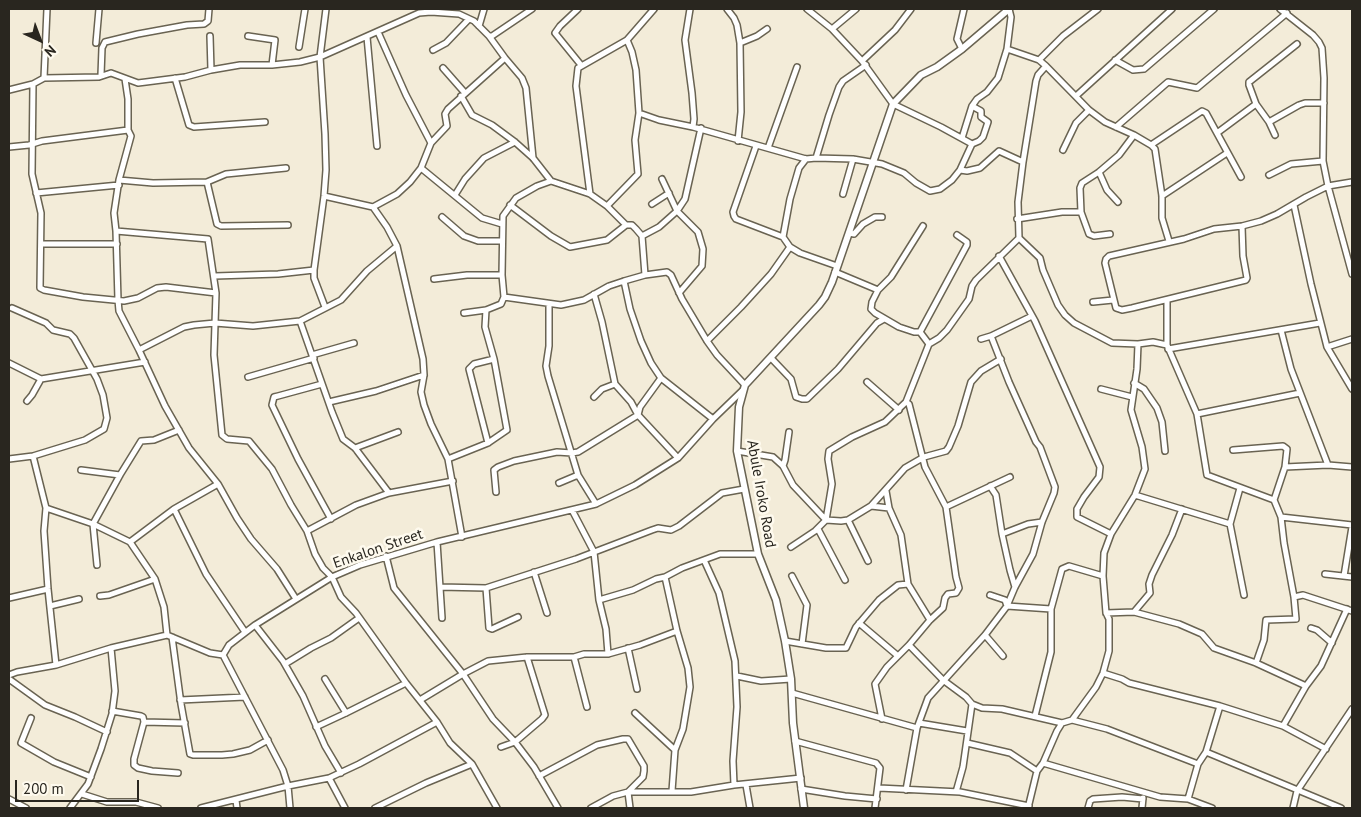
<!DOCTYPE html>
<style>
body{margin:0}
#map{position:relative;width:1361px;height:817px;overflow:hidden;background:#f3ecd9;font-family:"PT Sans",sans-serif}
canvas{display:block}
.frame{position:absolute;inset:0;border:10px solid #29261f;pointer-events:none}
.north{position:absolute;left:15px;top:15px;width:50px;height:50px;-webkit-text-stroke:4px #fefaee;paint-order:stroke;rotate:137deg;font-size:14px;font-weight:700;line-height:20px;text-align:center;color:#29261f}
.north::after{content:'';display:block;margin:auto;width:18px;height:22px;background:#29261f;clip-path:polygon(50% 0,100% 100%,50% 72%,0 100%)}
.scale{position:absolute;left:15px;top:780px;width:124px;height:22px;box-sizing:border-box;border:2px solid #29261f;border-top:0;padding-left:6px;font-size:15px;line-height:18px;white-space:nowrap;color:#29261f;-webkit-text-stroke:4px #fefaee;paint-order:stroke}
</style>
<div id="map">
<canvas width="1361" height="817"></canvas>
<div class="frame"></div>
<div class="north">N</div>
<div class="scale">200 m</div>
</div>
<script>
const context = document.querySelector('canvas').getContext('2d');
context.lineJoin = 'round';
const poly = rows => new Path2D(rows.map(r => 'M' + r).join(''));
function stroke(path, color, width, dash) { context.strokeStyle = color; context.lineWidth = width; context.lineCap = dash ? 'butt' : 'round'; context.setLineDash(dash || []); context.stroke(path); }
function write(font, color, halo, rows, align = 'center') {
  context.font = font + ' "PT Sans",sans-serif'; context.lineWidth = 5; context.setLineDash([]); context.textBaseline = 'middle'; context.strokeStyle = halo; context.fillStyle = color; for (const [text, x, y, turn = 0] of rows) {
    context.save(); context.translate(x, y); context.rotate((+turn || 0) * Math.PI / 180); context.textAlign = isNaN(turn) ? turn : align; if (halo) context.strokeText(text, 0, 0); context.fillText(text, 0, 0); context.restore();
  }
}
const minor = poly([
 [578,9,560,26,555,33,581,65],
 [690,9,685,40,692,93,694,119,693,127,806,159,816,158,853,159,882,164,904,173,916,183,930,191,940,189,952,180,960,170,967,171,980,168,999,151,1023,162],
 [727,9,734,18,737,25,740,43,741,112,738,141],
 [807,9,832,29,862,61,893,104,941,127,972,144],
 [1009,9,1011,17,1007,49,1039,60,1046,66,1038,75,1036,81,1023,162,1018,202,1019,238,1040,258,1043,270,1058,305,1065,315,1074,323,1112,343,1138,344,1153,342,1167,345,1197,414,1207,475,1274,500,1281,517,1284,543,1294,597,1303,595,1352,611],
 [1280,9,1313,35,1319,42,1322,48,1324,78,1323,161,1328,186,1352,274],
 [479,26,484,9],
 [832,29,856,9],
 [378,32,406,95,431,143],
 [210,36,211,70],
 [248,36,275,40,272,65],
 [489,36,505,58,522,78,526,88,533,158],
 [367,37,377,146],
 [96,43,99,9],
 [740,43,757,36,767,29],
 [299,47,305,9],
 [962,49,957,39,964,9],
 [433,50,446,43,469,19],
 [1039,60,1063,36,1098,9],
 [1115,60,1133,70,1144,69,1214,9],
 [862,61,895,30,911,9],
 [1046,66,1089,110,1105,122,1134,135,1151,145,1155,149,1162,196,1162,218,1169,241],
 [443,68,465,93],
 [101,75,102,48,105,42,138,34,187,25,204,24,208,21,209,9],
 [44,78,47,9],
 [175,78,189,125,194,127,265,122],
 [125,79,128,99,128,130,131,136,119,180,114,213,116,231,118,300,119,311,139,350,165,406,189,448,218,484,237,518,251,539,277,569,296,599],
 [33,84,32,174,41,213,40,288,44,290,83,297,124,301,138,298,157,288,166,287,216,293],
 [9,90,33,84,44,78,99,77,111,73,138,83,146,82,185,77,211,70,240,65,272,65,300,62,320,57,419,13,431,12,459,14,474,21,489,36,492,36,532,9],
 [461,96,472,115,492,125,515,142,533,158,551,181,590,194,607,206,626,225,632,225,636,229,642,236,645,275],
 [1076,96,1172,9],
 [639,113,659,120,693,127],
 [1269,122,1299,105,1305,103,1324,103],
 [1116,127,1168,82,1197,88,1287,13],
 [1217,133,1256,104],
 [1275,135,1269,122,1256,104,1249,85,1249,82,1297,44],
 [962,138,972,106,977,99,987,92,998,78,1007,49],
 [1151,145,1202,111,1206,113,1241,177],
 [756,146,733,212,734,216,736,219,783,237,790,247,800,253,837,266],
 [9,147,29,145,42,141,128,130],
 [768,148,797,67],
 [1063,150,1076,123,1089,110],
 [816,158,829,115,839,87,843,81,866,65],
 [421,168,482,218,502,224],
 [960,170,972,144,979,141,983,137,988,122,981,117,981,111,972,106],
 [1099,172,1107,190,1118,202],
 [1269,175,1291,164,1323,161],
 [662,179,677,211,698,232,703,249,702,266,679,293],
 [119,180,153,183,207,182,226,174,286,168],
 [207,182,217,224,221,226,288,225],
 [36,193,119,185],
 [590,194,576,86,578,68,627,40,654,9],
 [843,194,853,159],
 [455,195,465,179,484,158,515,142],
 [324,196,373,207,387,227,397,246,423,359,424,375,421,392,424,405,431,424,448,459,462,537],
 [1162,196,1227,153],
 [652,204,669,193],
 [510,205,551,236,570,247,607,240,626,225],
 [1294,205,1311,284,1327,347,1352,389],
 [607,206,638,174,635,140,639,113,636,70,632,52,627,40],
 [373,207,397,194,410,182,421,168,431,143,447,126,445,114,448,109,505,58],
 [442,217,464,236,478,241,502,241],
 [1017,219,1062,212,1081,212],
 [923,226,891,277,878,290,872,302,871,309,875,313,899,327,914,332,920,332,929,344],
 [1242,226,1243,256,1247,278,1246,280,1132,308,1122,310,1116,308,1105,263,1106,259,1109,256,1184,239,1214,229,1242,226,1261,221,1277,214,1306,197,1328,186,1352,182],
 [116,231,208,239,216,293,214,355,222,435,227,439,249,441,272,469,291,505,307,531,315,554,323,568,332,577,341,597,356,613,406,683,437,722,450,743,472,764,497,808],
 [849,233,854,234,863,224,875,217,882,217],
 [1110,234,1094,236,1089,234,1081,212,1080,188,1082,183,1099,172,1119,155,1134,135],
 [642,236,659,227,677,211,685,199,701,128],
 [783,237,790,199,799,168,806,159],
 [41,244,117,244],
 [999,256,1035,321,1100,467,1099,477,1084,497,1077,509,1077,517,1111,534],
 [835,272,878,290],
 [215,276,278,274,314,270],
 [434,279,467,275,502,275],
 [624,281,630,309,641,341,651,363,661,378,713,419],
 [594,294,602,322,615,384,631,402,638,415,678,458],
 [504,297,561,305,584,300,609,286,624,281,645,275,667,272,671,275,682,299,707,341,717,355,745,385],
 [1093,302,1113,300],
 [549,304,549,346,546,366,548,376,578,475,596,504],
 [325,307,314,278,314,270,324,196,326,170,325,134,320,57,326,9],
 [486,310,485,327,494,359],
 [464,313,486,310,501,304,504,297,502,275,503,216,516,198,537,186,551,181],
 [300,321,332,412,343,439,355,448,389,493],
 [1281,330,1291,369,1328,465],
 [920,332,967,245,967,242,957,235],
 [981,339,991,336,1032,316],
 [707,341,741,307,771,274,790,247],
 [1167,345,1167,300],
 [1327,347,1352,339],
 [1168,349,1320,323],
 [139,350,184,327,194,325,215,323,253,326,300,321,341,300,367,271,397,246],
 [312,355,354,343],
 [771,358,791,379,796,397,802,399,807,399,838,369,877,323,884,319],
 [9,363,41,379,145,362],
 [248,377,314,358],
 [867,382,899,410],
 [1134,383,1144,389,1157,408,1162,422,1165,451],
 [322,384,278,396,274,397,272,405,298,459,331,519],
 [1101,389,1132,397],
 [594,397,602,389,615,384],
 [27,401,32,395,41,379],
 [329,402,376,391,424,375],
 [1197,414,1300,393],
 [355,448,398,432],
 [1233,450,1283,446,1287,449,1285,467],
 [737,451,773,457,783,466,793,485,826,520,841,521,848,520,871,506,905,468,924,457,946,451,949,447,958,426,971,382,981,371,1001,359],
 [33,456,46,508,44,531,48,589,56,665],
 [9,459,33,456,85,440,104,429,107,418,103,395,97,379,74,338,70,334,53,330,46,323,12,308],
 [448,459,488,443,507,430,494,359,474,364,469,369,488,443],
 [783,466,785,460,789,432],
 [81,470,120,475],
 [559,483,578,475],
 [990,486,996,495,1002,534,1010,570,1015,587],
 [1240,488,1230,524,1244,595],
 [886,491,889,508,901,535,908,584,930,620],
 [496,492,494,470,498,467,514,461,557,452,572,453,578,452,638,415,640,407,661,378],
 [1135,495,1230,524],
 [1274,500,1285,467,1328,465,1352,467],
 [871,506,889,508],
 [946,507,1010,477],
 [46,508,93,524,130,542,155,579,164,607,167,635],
 [174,509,206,574,245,632],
 [572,510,594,552,599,600,606,629,608,654],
 [1281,517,1352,525],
 [848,520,868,561],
 [818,529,845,580],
 [307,531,356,505,389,493,453,481],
 [1002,534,1028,524,1042,522],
 [130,542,174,509,218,484],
 [437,542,442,618],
 [791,547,815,531,826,520,832,484,828,459,829,451,852,437,885,422,906,402,929,344,939,338,947,330,969,299,972,286,976,280,1019,238],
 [386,556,394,588,463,674,493,719,515,742,534,767,558,808],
 [704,560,719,593,735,661,737,707,733,761,734,785],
 [97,565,93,524,120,475,141,441,154,440,179,430],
 [534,572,547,613],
 [1325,574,1352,577],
 [792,576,807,605,802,644],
 [1344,576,1352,527],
 [665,577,677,631,688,668,690,687,683,729,675,750,672,791],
 [440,587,486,588,576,559,652,530,658,528,671,530,679,526,722,493,744,489],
 [486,588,489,628,492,629,518,617],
 [990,595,1005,600,1007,606,1051,609],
 [100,596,109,595,155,579],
 [9,598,48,589],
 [599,600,633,590,656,579,665,577,682,568,720,554,758,554],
 [50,606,79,599],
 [1134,612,1150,593,1149,584,1152,575,1172,535,1182,509],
 [1106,613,1134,612,1179,624,1202,634,1214,648,1256,663,1306,686],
 [859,623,898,656],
 [255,625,283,661,303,696,325,746,341,773],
 [1311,628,1317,630,1332,643],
 [985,635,1003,656],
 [172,637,181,704,190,754,193,755,222,755,233,754,250,750,268,740],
 [785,641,826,648,846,648,856,627,879,600,898,585,908,584],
 [909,645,943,680,966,697,972,704,982,708,1002,709,1062,723],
 [628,648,637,689],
 [223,655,283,770,288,786,290,808],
 [574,657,587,707],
 [1256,663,1264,640,1266,620,1296,619,1294,597],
 [285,664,311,648,331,638,359,618],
 [1103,673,1122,679,1129,683,1220,706,1283,726,1326,749],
 [9,675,17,672,56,665,111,648,167,635,210,653,223,655,229,645,255,625,332,577,360,565,437,542,596,504,635,485,678,458,713,419,743,390],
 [737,676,761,681,791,679],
 [9,679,45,705,75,717,107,732],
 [325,679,346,713],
 [792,693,917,728],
 [180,700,245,697],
 [420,700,463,674,488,661,527,657,574,657,584,654,608,654,640,645,677,631],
 [112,711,141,716,143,717,144,722,185,723],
 [635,713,675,750],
 [1035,716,1051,652,1051,609,1062,569,1069,566,1103,576],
 [31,718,21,743,54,762,91,777],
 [882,719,875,684,887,667,909,645,930,620,943,608,945,598,948,594,956,593,959,588,956,577,946,507,925,467,909,404,906,402],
 [1072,720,1107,729,1198,764],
 [144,722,134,759,134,765,138,768,152,771,178,773],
 [919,723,967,731],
 [1283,726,1306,686,1321,666,1347,609],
 [316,727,346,713,406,683],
 [795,741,876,763,880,768,875,808],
 [967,743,1010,753,1037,771],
 [501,747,515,742,542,719,545,715,527,657],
 [1206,752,1341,808],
 [1043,763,1160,797,1188,799,1212,808],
 [539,776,597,745,623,739,628,739,644,766,644,771,643,777,628,792,630,808],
 [329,778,345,808],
 [746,785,750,808],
 [879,788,960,792,1029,806],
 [801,789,845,796,877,799],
 [906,790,917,728,928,698,985,635,1007,606,1015,587,1033,554,1042,522,1054,493,1055,487,1040,447,1036,442,1009,382,991,336],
 [956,792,963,767,972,704],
 [82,794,107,802,136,802,158,808],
 [9,799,26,808],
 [1188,799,1198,764,1206,752,1220,706],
 [236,800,237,808],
 [70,808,88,784,101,749,112,714,115,691,111,648],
 [201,808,288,786,329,778,359,764,437,722],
 [375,808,426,783,472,764],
 [591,808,613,796,628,792,691,792,734,785,801,778],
 [1028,808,1037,771,1043,763,1057,731,1062,723,1072,720,1096,687,1103,673,1109,651,1109,619,1106,613,1103,576,1104,553,1111,534,1135,495,1145,469,1142,447,1131,410,1137,369,1138,344],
 [1088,808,1090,801,1093,799,1122,797,1143,799],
 [1142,808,1143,798],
 [1293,808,1297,791,1352,709]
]);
const tertiary = poly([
 [804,808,793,723,791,679,785,641,776,600,758,554,737,451,739,407,745,385,819,305,825,297,832,282,893,104,921,75,937,67,962,49,1009,9]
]);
const streetNames = [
 ["Abule Iroko Road",761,494,80],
 ["Enkalon Street",378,549,-19]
];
stroke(minor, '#696352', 8);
stroke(tertiary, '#696352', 9);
stroke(minor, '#fff', 5);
stroke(tertiary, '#fff', 6);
write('15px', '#29261f', '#fefaee', streetNames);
</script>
